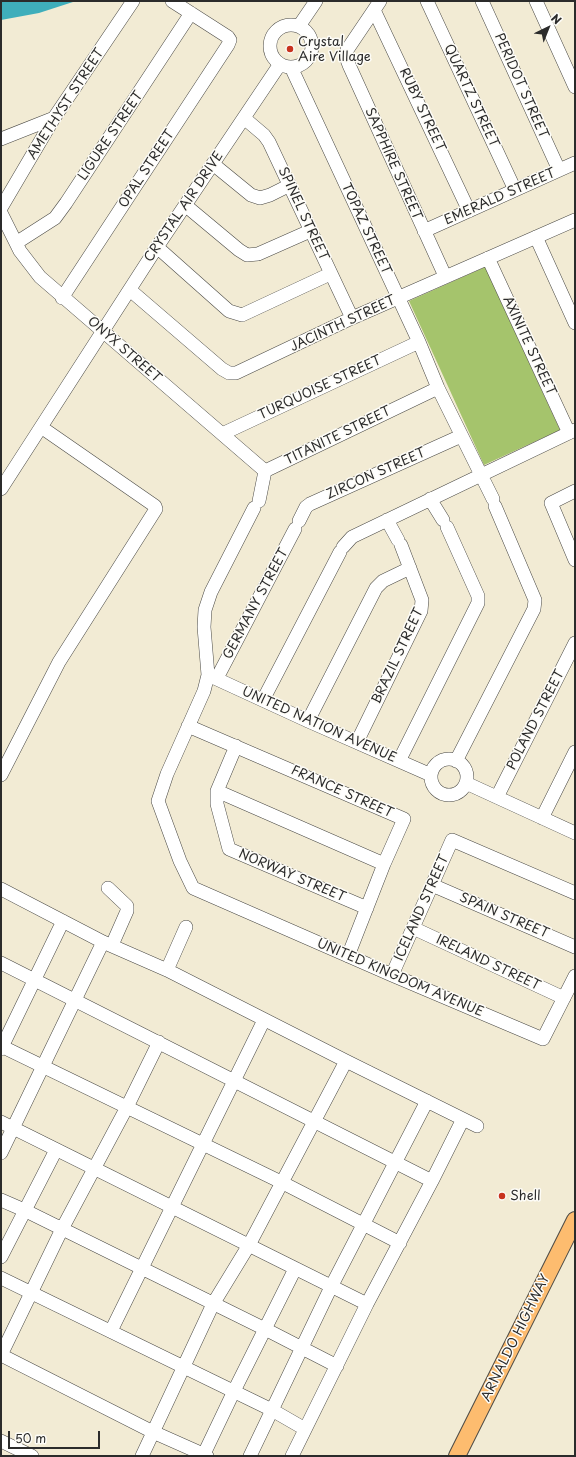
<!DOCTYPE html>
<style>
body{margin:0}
#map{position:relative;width:576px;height:1457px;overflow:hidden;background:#f2ebd4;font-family:"Playpen Sans",sans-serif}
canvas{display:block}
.frame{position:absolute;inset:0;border:2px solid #2b2b2b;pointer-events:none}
.north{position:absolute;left:528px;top:8px;width:40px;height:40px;-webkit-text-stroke:3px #fdfcf7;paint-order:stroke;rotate:43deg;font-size:11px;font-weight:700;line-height:16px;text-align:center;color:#2b2b2b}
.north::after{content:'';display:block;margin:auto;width:14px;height:18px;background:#2b2b2b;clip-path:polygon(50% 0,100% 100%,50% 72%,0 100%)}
.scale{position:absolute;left:8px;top:1431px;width:92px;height:18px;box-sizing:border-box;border:2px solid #2b2b2b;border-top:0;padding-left:5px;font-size:12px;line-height:14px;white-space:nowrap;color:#2b2b2b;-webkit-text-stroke:3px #fdfcf7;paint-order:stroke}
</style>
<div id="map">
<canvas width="576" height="1457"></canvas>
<div class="frame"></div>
<div class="north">N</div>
<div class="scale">50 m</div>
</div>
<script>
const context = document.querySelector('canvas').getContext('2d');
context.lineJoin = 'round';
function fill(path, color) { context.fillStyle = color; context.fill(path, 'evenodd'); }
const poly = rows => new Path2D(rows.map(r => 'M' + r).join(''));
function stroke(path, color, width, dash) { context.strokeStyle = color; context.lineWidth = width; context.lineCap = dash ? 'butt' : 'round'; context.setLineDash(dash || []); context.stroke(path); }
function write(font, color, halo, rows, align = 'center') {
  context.font = font + ' "Playpen Sans",sans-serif'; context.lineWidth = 3; context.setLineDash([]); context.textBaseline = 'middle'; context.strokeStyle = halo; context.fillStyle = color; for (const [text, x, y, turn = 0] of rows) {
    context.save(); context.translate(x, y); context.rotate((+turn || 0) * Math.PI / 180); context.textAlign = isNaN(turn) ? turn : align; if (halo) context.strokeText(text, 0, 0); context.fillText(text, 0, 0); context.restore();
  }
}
const green = poly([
 [485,267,560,430,484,465,409,301]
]);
const water = poly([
 [1,1,76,1,39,13,1,20]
]);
const minor = poly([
 [380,1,347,50,346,57,349,65,445,276],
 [427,1,515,190],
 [482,1,559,170],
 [536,1,575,87],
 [374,10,469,211],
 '270 46a21 21 0 1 1 42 0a21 21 0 1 1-42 0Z',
 [299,26,316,1],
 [291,67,419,342,438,388,493,499],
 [244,118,264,135,269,142,352,318],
 [1,139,54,118],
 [213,164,251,195,260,198,270,195,290,185],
 [185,205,239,250,247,255,258,254,310,231],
 [1,208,54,118,133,1],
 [1,213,20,251,40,277,265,471],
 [424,231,575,163],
 [536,237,575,323],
 [16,243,55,218,66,203,191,13],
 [157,247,229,311,242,315,330,274],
 [488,258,569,433],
 [130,290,222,369,229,373,236,373,352,318,575,220],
 [62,298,228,45,230,40,228,37,172,1],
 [222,434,419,342],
 [1,489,157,247,280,64],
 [575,491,551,503,575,560],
 [430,499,443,520],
 [259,501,265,471,438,388],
 [254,508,211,592,205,610,204,627,208,675,204,691,167,774,158,801,180,861,193,888,392,975,543,1039,575,976],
 [387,520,398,540],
 [299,521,306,507,310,504,461,436],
 [343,547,352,537,575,430],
 [208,675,308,721,431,775],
 [217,678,295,529],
 [263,700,340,552],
 [308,721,376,588,383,581,410,568],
 [188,726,404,819,384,864,348,956],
 [357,742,421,611,422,600,401,545],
 [236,746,217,791,217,804,229,849,367,908],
 '431 777a18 18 0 1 1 36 0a18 18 0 1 1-36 0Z',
 [399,761,478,603,478,596,447,527],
 [456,761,534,609,535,600,495,506],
 [1,775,59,662,156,509,155,506,41,427],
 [466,783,575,833],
 [217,791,384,864],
 [497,797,575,643],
 [542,818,575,752],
 [432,885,575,947],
 [108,888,127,906,127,911,112,945],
 [1,889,103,942,167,970,346,1061,477,1126],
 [413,928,564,998],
 [1,963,432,1181],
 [167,970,186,927],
 [392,975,452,840,575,893],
 [1,1046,281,1182,400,1243],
 [1,1049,63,921],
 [1,1122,367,1304],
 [1,1153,103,942],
 [1,1200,24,1210,265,1329,337,1366],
 [1,1257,56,1150],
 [1,1278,272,1410,305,1429],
 [111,1331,264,1020],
 [1,1355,62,1229,127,1107,159,1042],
 [1,1355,153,1432,207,1456],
 [1,1441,32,1456],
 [142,1456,213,1304,249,1245,346,1061],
 [203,1456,234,1391,295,1269],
 [250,1456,331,1287,427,1101],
 [292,1456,367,1304,432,1181,463,1119]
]);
const major = poly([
 [457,1456,575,1220]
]);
const markers = [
 [290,49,4,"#c8321e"],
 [502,1196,4,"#c8321e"]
];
const poiNames = [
 ["Crystal",298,42],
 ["Aire Village",298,57],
 ["Shell",510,1196]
];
const streetNames = [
 ["PERIDOT STREET",521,86,66],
 ["QUARTZ STREET",471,96,65],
 ["AMETHYST STREET",66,104,-57],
 ["RUBY STREET",422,110,65],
 ["LIGURE STREET",111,136,-56],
 ["SAPPHIRE STREET",393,164,66],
 ["OPAL STREET",147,169,-57],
 ["EMERALD STREET",500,197,-24],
 ["CRYSTAL AIR DRIVE",184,207,-56],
 ["SPINEL STREET",303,214,65],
 ["TOPAZ STREET",366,229,65],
 ["JACINTH STREET",343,324,-25],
 ["AXINITE STREET",529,346,65],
 ["ONYX STREET",124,350,41],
 ["TURQUOISE STREET",320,388,-25],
 ["TITANITE STREET",338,436,-26],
 ["ZIRCON STREET",376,474,-24],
 ["GERMANY STREET",256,604,-62],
 ["BRAZIL STREET",398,656,-65],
 ["POLAND STREET",536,720,-63],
 ["UNITED NATION AVENUE",319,725,24],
 ["FRANCE STREET",342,792,24],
 ["NORWAY STREET",292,876,23],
 ["ICELAND STREET",422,908,-66],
 ["SPAIN STREET",504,916,23],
 ["IRELAND STREET",488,963,25],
 ["UNITED KINGDOM AVENUE",400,978,23],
 ["ARNALDO HIGHWAY",516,1338,-64]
];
fill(green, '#a5c46c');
fill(water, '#3faebb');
stroke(minor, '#494844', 14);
stroke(major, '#494844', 18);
stroke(minor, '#fff', 13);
stroke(major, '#fdbc6f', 16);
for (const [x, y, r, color] of markers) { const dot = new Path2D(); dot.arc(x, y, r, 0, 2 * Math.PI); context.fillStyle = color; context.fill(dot); stroke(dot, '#fdfcf7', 1.5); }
write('13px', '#2b2b2b', '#fdfcf7', poiNames, 'left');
write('13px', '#2b2b2b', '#fdfcf7', streetNames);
</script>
